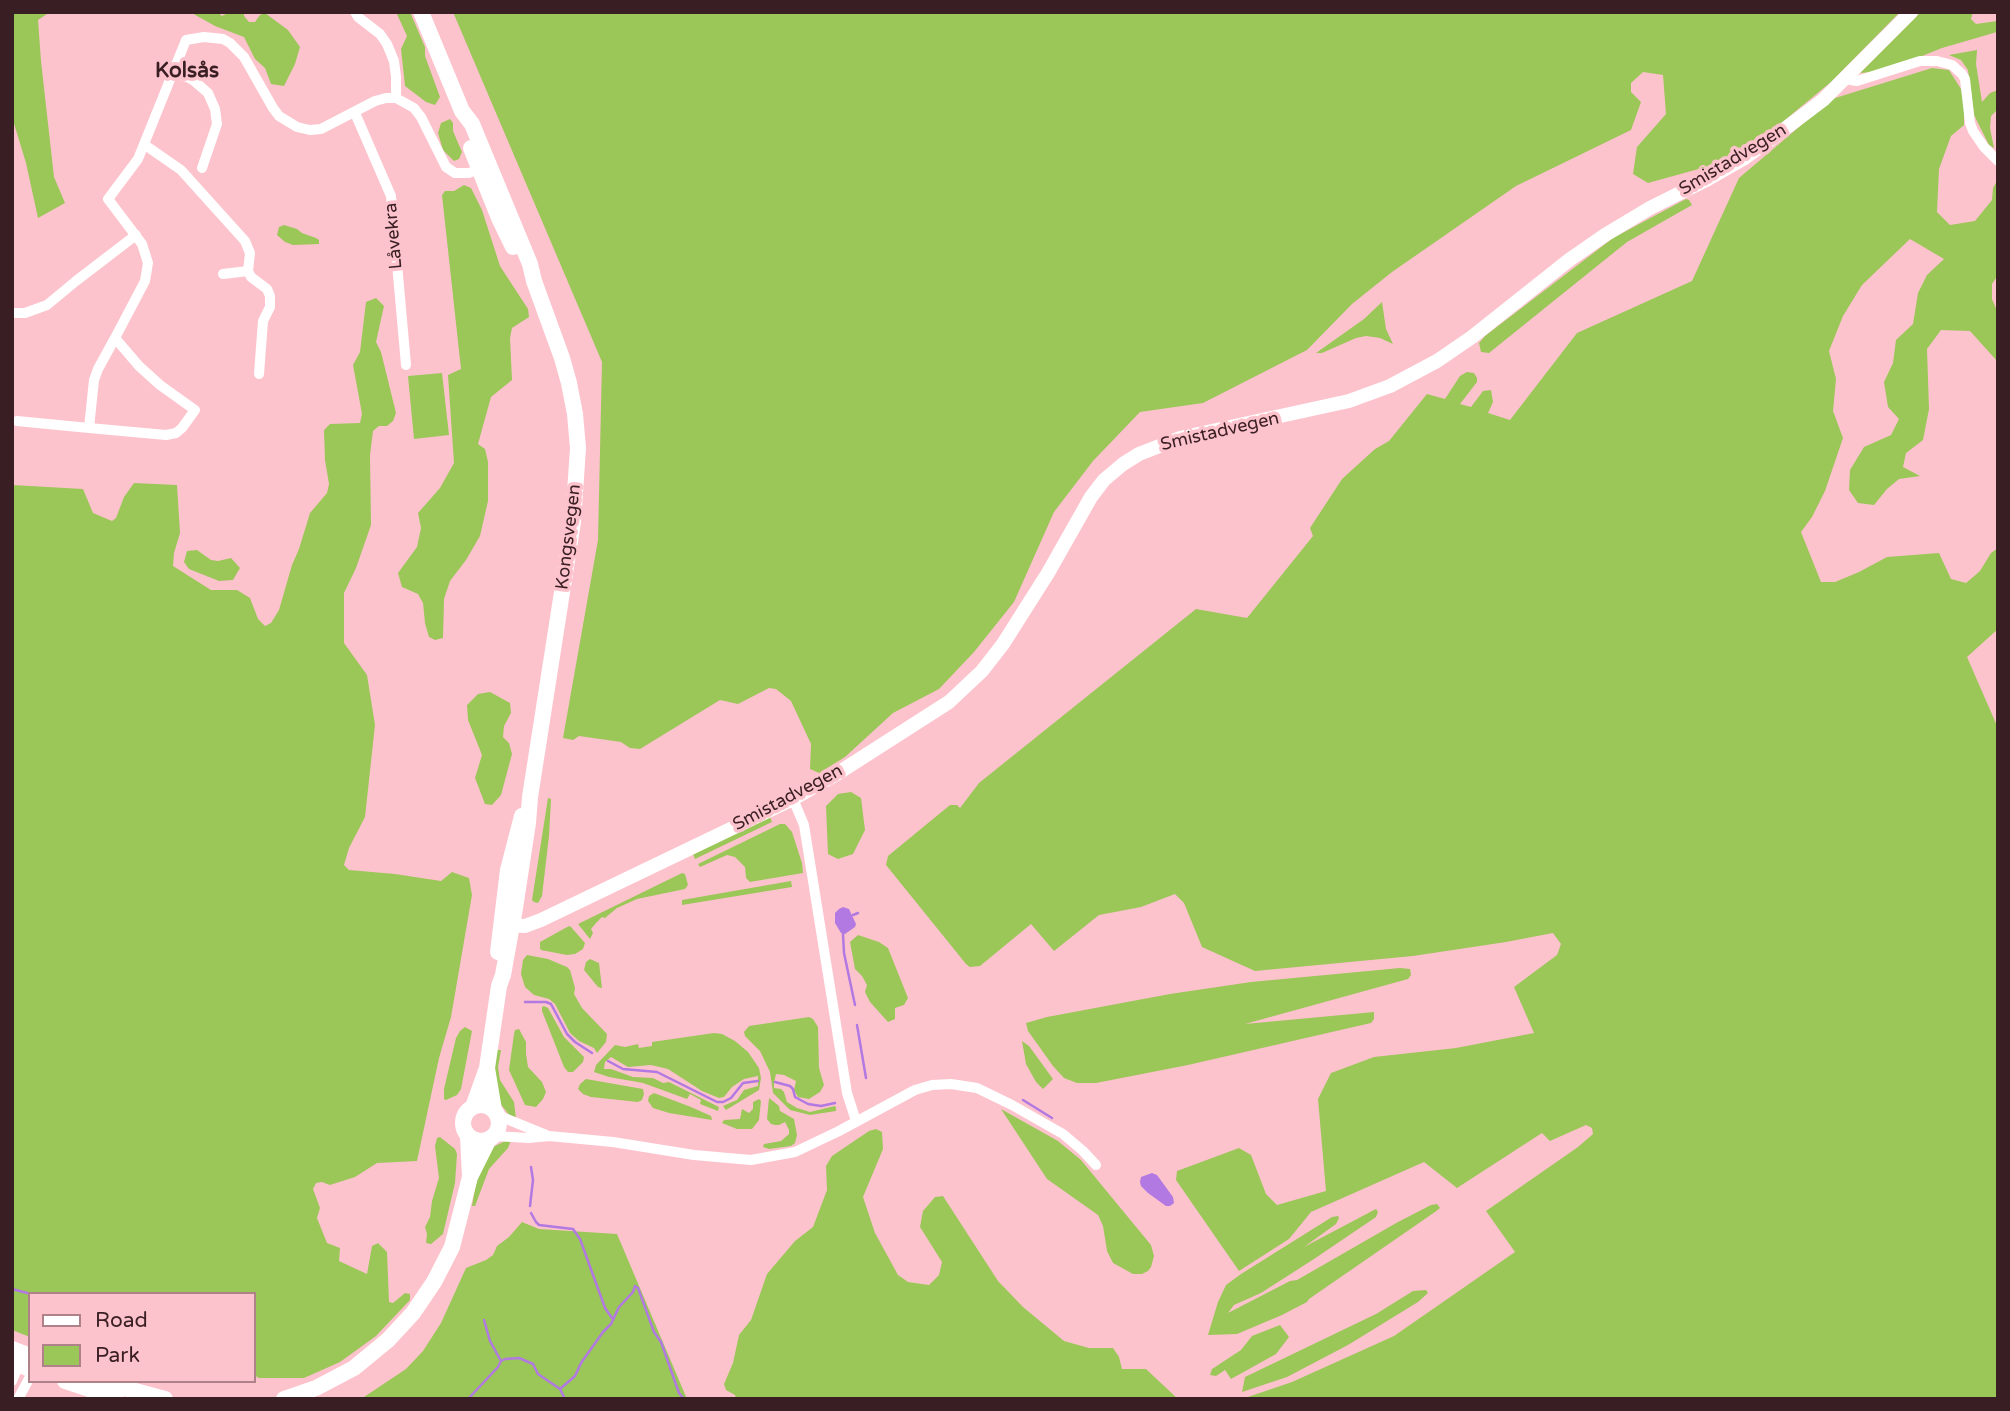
<!DOCTYPE html>
<meta charset="utf-8">
<style>
body{margin:0}
#map{position:relative;width:2010px;height:1411px;overflow:hidden;background:#fdc3cc;font-family:"Varela Round",sans-serif}
canvas{display:block}
.frame{position:absolute;inset:0;border:14px solid #391e23;pointer-events:none}
.legend{position:absolute;left:28px;top:1292px;width:228px;height:91px;box-sizing:border-box;background:#fdc3cc;border:2px solid #af8188;margin:0;padding:9px 12px;list-style:none;font-size:21px;color:#391e23}
.legend li{display:flex;align-items:center;gap:14px;height:35px}
.legend b{width:35px;border:2px solid #af8188}
</style>
<div id="map">
<canvas width="2010" height="1411"></canvas>
<div class="frame"></div>
<ul class="legend">
<li><b style="height:9px;background:#fff"></b>Road</li>
<li><b style="height:19px;background:#9bc658"></b>Park</li>
</ul>
</div>
<script>
const context = document.querySelector('canvas').getContext('2d');
context.lineJoin = 'round';
function fill(path, color) { context.fillStyle = color; context.fill(path, 'evenodd'); }
const poly = rows => new Path2D(rows.map(r => 'M' + r).join(''));
function stroke(path, color, width, dash) { context.strokeStyle = color; context.lineWidth = width; context.lineCap = dash ? 'butt' : 'round'; context.setLineDash(dash || []); context.stroke(path); }
function write(font, color, halo, rows, align = 'center') {
  context.font = font + ' "Varela Round",sans-serif'; context.lineWidth = 7; context.setLineDash([]); context.textBaseline = 'middle'; context.strokeStyle = halo; context.fillStyle = color; for (const [text, x, y, turn = 0] of rows) {
    context.save(); context.translate(x, y); context.rotate((+turn || 0) * Math.PI / 180); context.textAlign = isNaN(turn) ? turn : align; if (halo) context.strokeText(text, 0, 0); context.fillText(text, 0, 0); context.restore();
  }
}
const green = poly([
 [12,12,50,12,38,20,41,61,54,177,65,203,38,218,26,163,12,117],
 [190,12,217,12,222,16,230,12,244,12,244,16,249,22,255,22,260,15,265,13,288,30,300,47,295,64,284,86,271,84,265,68,255,59,244,37,215,26],
 [396,12,410,12,425,47,425,56,440,97,435,105,426,102,405,86,401,49,407,36],
 [453,12,1900,12,1831,82,1774,129,1724,162,1648,183,1633,174,1637,147,1666,114,1663,75,1643,72,1631,83,1631,92,1641,102,1631,130,1516,186,1392,272,1352,304,1307,350,1203,403,1140,412,1093,461,1054,512,1014,602,974,652,939,689,893,713,845,757,819,773,810,769,811,744,791,701,776,689,769,688,738,704,720,700,640,749,630,748,621,742,579,736,573,740,563,738,598,540,602,362],
 [1921,12,1973,12,1971,19,1976,24,1997,21,1997,32,1942,48,1917,58,1872,72,1860,73],
 [1977,50,1976,64,1982,102,1990,93,1998,90,1998,109,1991,116,1990,128,1994,148,1989,145,1974,115,1968,70,1961,60,1949,55],
 [1932,68,1949,70,1961,89,1964,104,1964,125,1951,136,1939,169,1937,212,1950,225,1975,221,1992,200,1993,188,1998,179,1998,275,1992,284,1992,299,1998,313,1998,362,1970,331,1941,330,1927,349,1929,409,1923,440,1906,453,1903,467,1920,476,1899,479,1887,489,1874,505,1858,503,1849,490,1850,470,1864,447,1891,435,1899,419,1888,407,1884,382,1893,363,1896,340,1913,324,1918,293,1927,275,1944,259,1910,239,1862,285,1843,316,1829,351,1836,379,1833,411,1843,438,1825,491,1812,517,1801,532,1821,582,1835,582,1859,572,1887,557,1939,553,1951,579,1966,583,1980,571,1991,553,1998,548,1998,629,1967,657,1998,728,1998,1399,1242,1399,1292,1382,1394,1336,1515,1252,1486,1211,1578,1147,1593,1134,1592,1128,1586,1125,1550,1141,1542,1133,1457,1188,1424,1162,1311,1212,1289,1239,1239,1271,1176,1180,1177,1171,1239,1148,1251,1155,1266,1194,1277,1205,1326,1191,1318,1099,1331,1073,1374,1057,1456,1048,1534,1033,1514,987,1557,955,1561,944,1553,933,1506,942,1413,956,1255,971,1202,947,1184,903,1175,894,1141,907,1099,915,1054,951,1031,924,980,966,970,967,966,964,886,865,888,856,950,805,957,805,960,808,979,783,1196,609,1247,618,1313,536,1310,528,1342,479,1375,449,1389,441,1427,394,1445,399,1460,376,1467,372,1474,373,1477,378,1477,382,1460,404,1471,407,1483,391,1491,390,1493,402,1488,413,1510,420,1577,333,1692,281,1739,178,1832,99],
 [450,119,453,123,453,131,462,152,459,159,454,161,443,150,438,133,441,123],
 [464,185,471,188,482,210,500,266,528,309,529,317,512,328,510,338,512,380,491,397,478,444,485,449,488,462,488,501,480,536,466,560,450,581,444,599,443,638,435,640,429,637,425,623,423,603,418,594,402,587,398,573,417,547,421,528,418,513,440,488,454,463,448,375,461,369,442,195,445,191,454,191],
 [1686,199,1689,200,1692,205,1627,242,1489,353,1481,352,1479,343,1485,336,1613,238],
 [284,225,297,229,302,233,316,238,319,240,319,244,293,245,285,242,277,235,279,227],
 [376,298,384,306,376,342,381,352,396,413,393,421,387,426,379,426,373,431,370,455,371,525,356,568,344,593,344,643,367,675,375,725,365,817,349,848,344,865,349,870,395,874,441,881,452,872,469,878,472,895,451,1017,439,1058,417,1161,377,1163,355,1177,330,1185,322,1182,316,1183,313,1189,320,1208,317,1218,327,1243,340,1248,339,1261,367,1274,372,1246,378,1243,387,1252,389,1302,393,1303,405,1293,410,1294,410,1300,376,1336,340,1362,304,1378,259,1378,254,1375,254,1294,30,1294,30,1337,12,1330,12,485,83,489,93,513,112,521,116,518,124,497,134,483,177,485,180,533,174,553,173,566,211,590,237,590,250,598,258,619,265,626,271,623,279,610,292,565,299,549,310,513,327,493,329,484,325,460,324,430,330,424,360,423,362,414,353,365,360,352,366,302],
 [1382,302,1386,329,1393,344,1380,338,1366,336,1356,338,1322,353,1316,353,1364,319],
 [442,373,449,435,414,439,408,376],
 [197,550,211,560,218,561,231,558,240,568,233,580,219,581,189,569,184,562,187,551],
 [490,692,510,703,511,713,504,726,503,737,509,743,512,754,501,795,492,805,485,804,475,778,482,755,468,720,467,705,478,694],
 [851,792,861,798,865,830,853,854,838,859,828,854,826,806,838,794],
 [548,798,551,799,549,836,542,896,538,903,534,902,532,900],
 [770,817,772,822,695,859,693,854],
 [780,824,785,824,792,832,802,863,803,873,750,882,746,878,745,867,735,857,727,855,700,867,698,864],
 [682,873,685,874,688,885,685,889,637,899,617,908,605,918,602,917,596,923,591,929,593,933,590,939,578,924],
 [791,881,792,887,682,905,682,900],
 [569,926,571,927,585,943,583,949,575,954,567,955,541,950,540,948,540,942],
 [858,935,879,942,888,948,908,998,904,1005,895,1008,895,1019,888,1022,870,1002,865,992,867,985,862,976,855,969,850,942],
 [527,955,548,959,567,967,570,970,575,988,574,994,582,1008,607,1034,606,1042,597,1053,594,1048,579,1041,570,1033,555,1004,549,999,534,995,525,987,521,974,523,960],
 [590,959,599,963,602,988,598,987,584,970,586,962],
 [1400,968,1410,969,1411,975,1408,979,1245,1024,1374,1012,1374,1019,1371,1023,1188,1065,1096,1083,1077,1083,1064,1078,1053,1066,1028,1031,1026,1023,1047,1017,1170,994,1251,982],
 [544,1006,548,1008,564,1037,584,1057,583,1062,573,1072,568,1072,564,1067,542,1011,542,1007],
 [809,1017,813,1019,818,1027,819,1068,824,1085,820,1092,809,1099,798,1097,794,1090,796,1081,784,1075,776,1074,774,1083,774,1088,781,1089,784,1092,787,1102,797,1108,810,1112,835,1106,836,1108,836,1111,810,1115,790,1110,773,1093,770,1072,760,1051,745,1036,744,1032,749,1026],
 [465,1027,472,1031,461,1089,457,1095,446,1100,444,1099,444,1089,456,1038,460,1031],
 [519,1029,526,1042,526,1054,528,1067,542,1082,546,1092,543,1099,536,1107,525,1105,509,1070,514,1034,515,1030],
 [714,1033,722,1034,735,1041,748,1052,759,1068,761,1078,759,1090,726,1110,723,1106,737,1100,744,1090,758,1086,758,1076,744,1079,732,1087,724,1097,719,1098,702,1091,668,1069,651,1065,628,1067,611,1057,605,1062,604,1069,611,1069,633,1077,653,1078,663,1083,669,1082,719,1107,718,1111,700,1104,701,1100,690,1094,687,1099,643,1083,609,1077,594,1072,596,1065,615,1045,625,1047,638,1044,639,1048,652,1046,652,1042],
 [1022,1041,1029,1046,1053,1079,1043,1089,1036,1082,1026,1064],
 [495,1050,501,1050,498,1067,500,1080,514,1102,516,1119,510,1116,499,1102,494,1075],
 [586,1079,643,1089,644,1094,642,1100,638,1102,591,1097,583,1094,578,1089,580,1084],
 [654,1093,691,1107,711,1116,712,1120,669,1113,653,1108,648,1101,649,1096],
 [769,1098,779,1106,780,1111,794,1119,797,1135,795,1143,791,1146,769,1149,763,1147,764,1144,781,1141,789,1134,789,1130,785,1122,779,1125,775,1125,771,1124,767,1119],
 [759,1099,761,1101,759,1120,752,1129,737,1129,722,1123,724,1120,740,1119,742,1109,749,1113,753,1109,753,1102],
 [1001,1109,1058,1141,1081,1160,1151,1245,1154,1256,1151,1267,1148,1271,1142,1274,1133,1274,1113,1263,1107,1251,1103,1226,1098,1215,1047,1179],
 [876,1129,882,1132,883,1149,863,1197,875,1233,898,1275,908,1282,929,1285,939,1275,942,1262,920,1227,923,1211,935,1197,943,1196,998,1281,1023,1307,1064,1341,1089,1348,1113,1348,1119,1357,1122,1369,1146,1369,1178,1399,736,1399,735,1395,726,1390,724,1384,733,1363,739,1335,751,1320,767,1274,795,1241,813,1227,827,1190,826,1166,832,1156,869,1131],
 [440,1137,455,1149,457,1154,455,1183,443,1234,431,1244,426,1243,427,1234,425,1227,430,1217,432,1201,439,1178,435,1146,437,1138],
 [507,1140,511,1140,508,1148,489,1169,475,1206,472,1206,477,1176,493,1147],
 [1437,1204,1440,1208,1435,1212,1309,1299,1307,1302,1282,1315,1237,1334,1208,1335,1218,1302,1226,1285,1241,1274,1332,1217,1338,1216,1339,1218,1336,1224,1304,1247,1372,1211,1376,1209,1378,1212,1376,1217,1314,1259,1261,1293,1234,1305,1228,1313,1290,1281,1297,1280,1398,1222,1431,1205],
 [522,1222,539,1229,617,1234,687,1399,361,1399,406,1369,423,1351,441,1323,466,1268,486,1260,493,1255,497,1246,509,1237],
 [1426,1290,1428,1293,1418,1302,1348,1345,1287,1377,1242,1392,1245,1377,1376,1314,1413,1291],
 [1280,1325,1289,1337,1276,1354,1231,1379,1225,1370,1216,1376,1210,1375,1212,1369,1241,1350,1252,1336]
]);
const water = poly([
 [843,907,849,909,856,924,855,927,845,934,841,933,835,923,835,913,839,909],
 [1152,1173,1157,1175,1173,1197,1174,1203,1170,1206,1166,1206,1148,1193,1141,1186,1140,1182,1141,1177]
]);
const stream = poly([
 [853,915,858,913],
 [843,934,844,953,855,1005],
 [525,1002,546,1002,551,1004,567,1034,575,1042,592,1053],
 [857,1025,866,1078],
 [608,1061,623,1069,657,1072,717,1102,723,1102,731,1098,743,1083,758,1081],
 [775,1082,790,1086,793,1089,795,1097,808,1104,821,1106,835,1103],
 [1023,1100,1052,1118],
 [530,1206,533,1180,531,1167],
 [531,1213,536,1222,539,1225,573,1229,580,1239,605,1308,612,1318],
 [12,1289,31,1294],
 [484,1320,490,1341,501,1361],
 [560,1389,575,1376,581,1363,603,1332,611,1324,619,1307,633,1292,635,1286,638,1288,654,1332,661,1342,679,1393,684,1399],
 [468,1399,498,1367,501,1361,505,1359,519,1358,533,1364,538,1374,560,1389,565,1399]
]);
const minor = poly([
 [355,12,358,17,380,34,387,44,394,61,396,77,396,98],
 [173,70,193,80,208,93,215,109,217,124,202,168],
 [1845,79,1857,81,1920,61,1937,61,1952,65,1962,74,1965,79,1970,123,1973,131,1984,147,1998,161],
 [355,113,391,196,406,365],
 [145,145,181,170,245,241,250,253,248,271,251,277,267,289,270,296,270,307,263,321,259,374],
 [223,274,248,271],
 [12,313,25,313,47,305,76,281,136,235],
 [115,338,145,281,148,263,142,244,108,199,138,159,186,40,204,37,223,39,230,43,244,57,273,108,279,116,297,127,310,130,321,129,375,101,386,98,396,98,414,108,421,117,446,167,455,173,469,173,483,167],
 [17,421,89,428,166,435,176,433,182,428,195,410,160,385,139,366,115,338,98,369,94,380,89,428],
 [793,799,804,825,847,1093,856,1121],
 [497,1115,546,1135],
 [494,1136,529,1138,549,1136,613,1142,694,1155,751,1160,795,1152,839,1131,915,1090,932,1085,951,1084,977,1088,1012,1105,1063,1134,1083,1151,1096,1165],
 [12,1381,19,1364,22,1362],
 [18,1399,30,1377]
]);
const tertiary = poly([
 [503,925,525,926,541,920,793,799,835,775,949,702,982,671,1003,644,1048,573,1091,497,1104,480,1123,464,1139,454,1180,438,1349,401,1390,386,1437,361,1472,337,1569,260,1605,235,1650,208,1708,179,1743,159,1778,134,1823,100,1911,12]
]);
const secondary = poly([
 [421,12,462,111,472,124,530,264,534,281,562,358,569,383,575,414,578,448,573,522,530,797,528,823,515,908,503,975,499,986,487,1068,473,1107],
 [471,148,499,218,513,247],
 [498,952,508,870,522,816],
 [487,1068,494,1110],
 '463 1123a18 18 0 1 1 36 0a18 18 0 1 1-36 0Z',
 [468,1136,470,1177],
 [12,1349,30,1356],
 [12,1362,30,1369],
 [65,1381,116,1398],
 [98,1381,165,1399],
 [284,1399,316,1388,354,1368,388,1340,413,1313,434,1282,452,1247,470,1177,489,1139]
]);
const streetNames = [
 ["Smistadvegen",1733,160,-31],
 ["Låvekra",394,236,-95],
 ["Smistadvegen",1220,432,-13],
 ["Kongsvegen",569,537,-83],
 ["Smistadvegen",788,798,-28]
];
const quarterNames = [
 ["Kolsås",187,71]
];
fill(green, '#9bc658');
fill(water, '#b179e1');
stroke(stream, '#b179e1', 2.5);
stroke(minor, '#fff', 10);
stroke(tertiary, '#fff', 14);
stroke(secondary, '#fff', 16);
write('18px', '#391e23', '#fdc3cc', streetNames);
write('bold 21px', '#391e23', '#fdc3cc', quarterNames);
</script>
